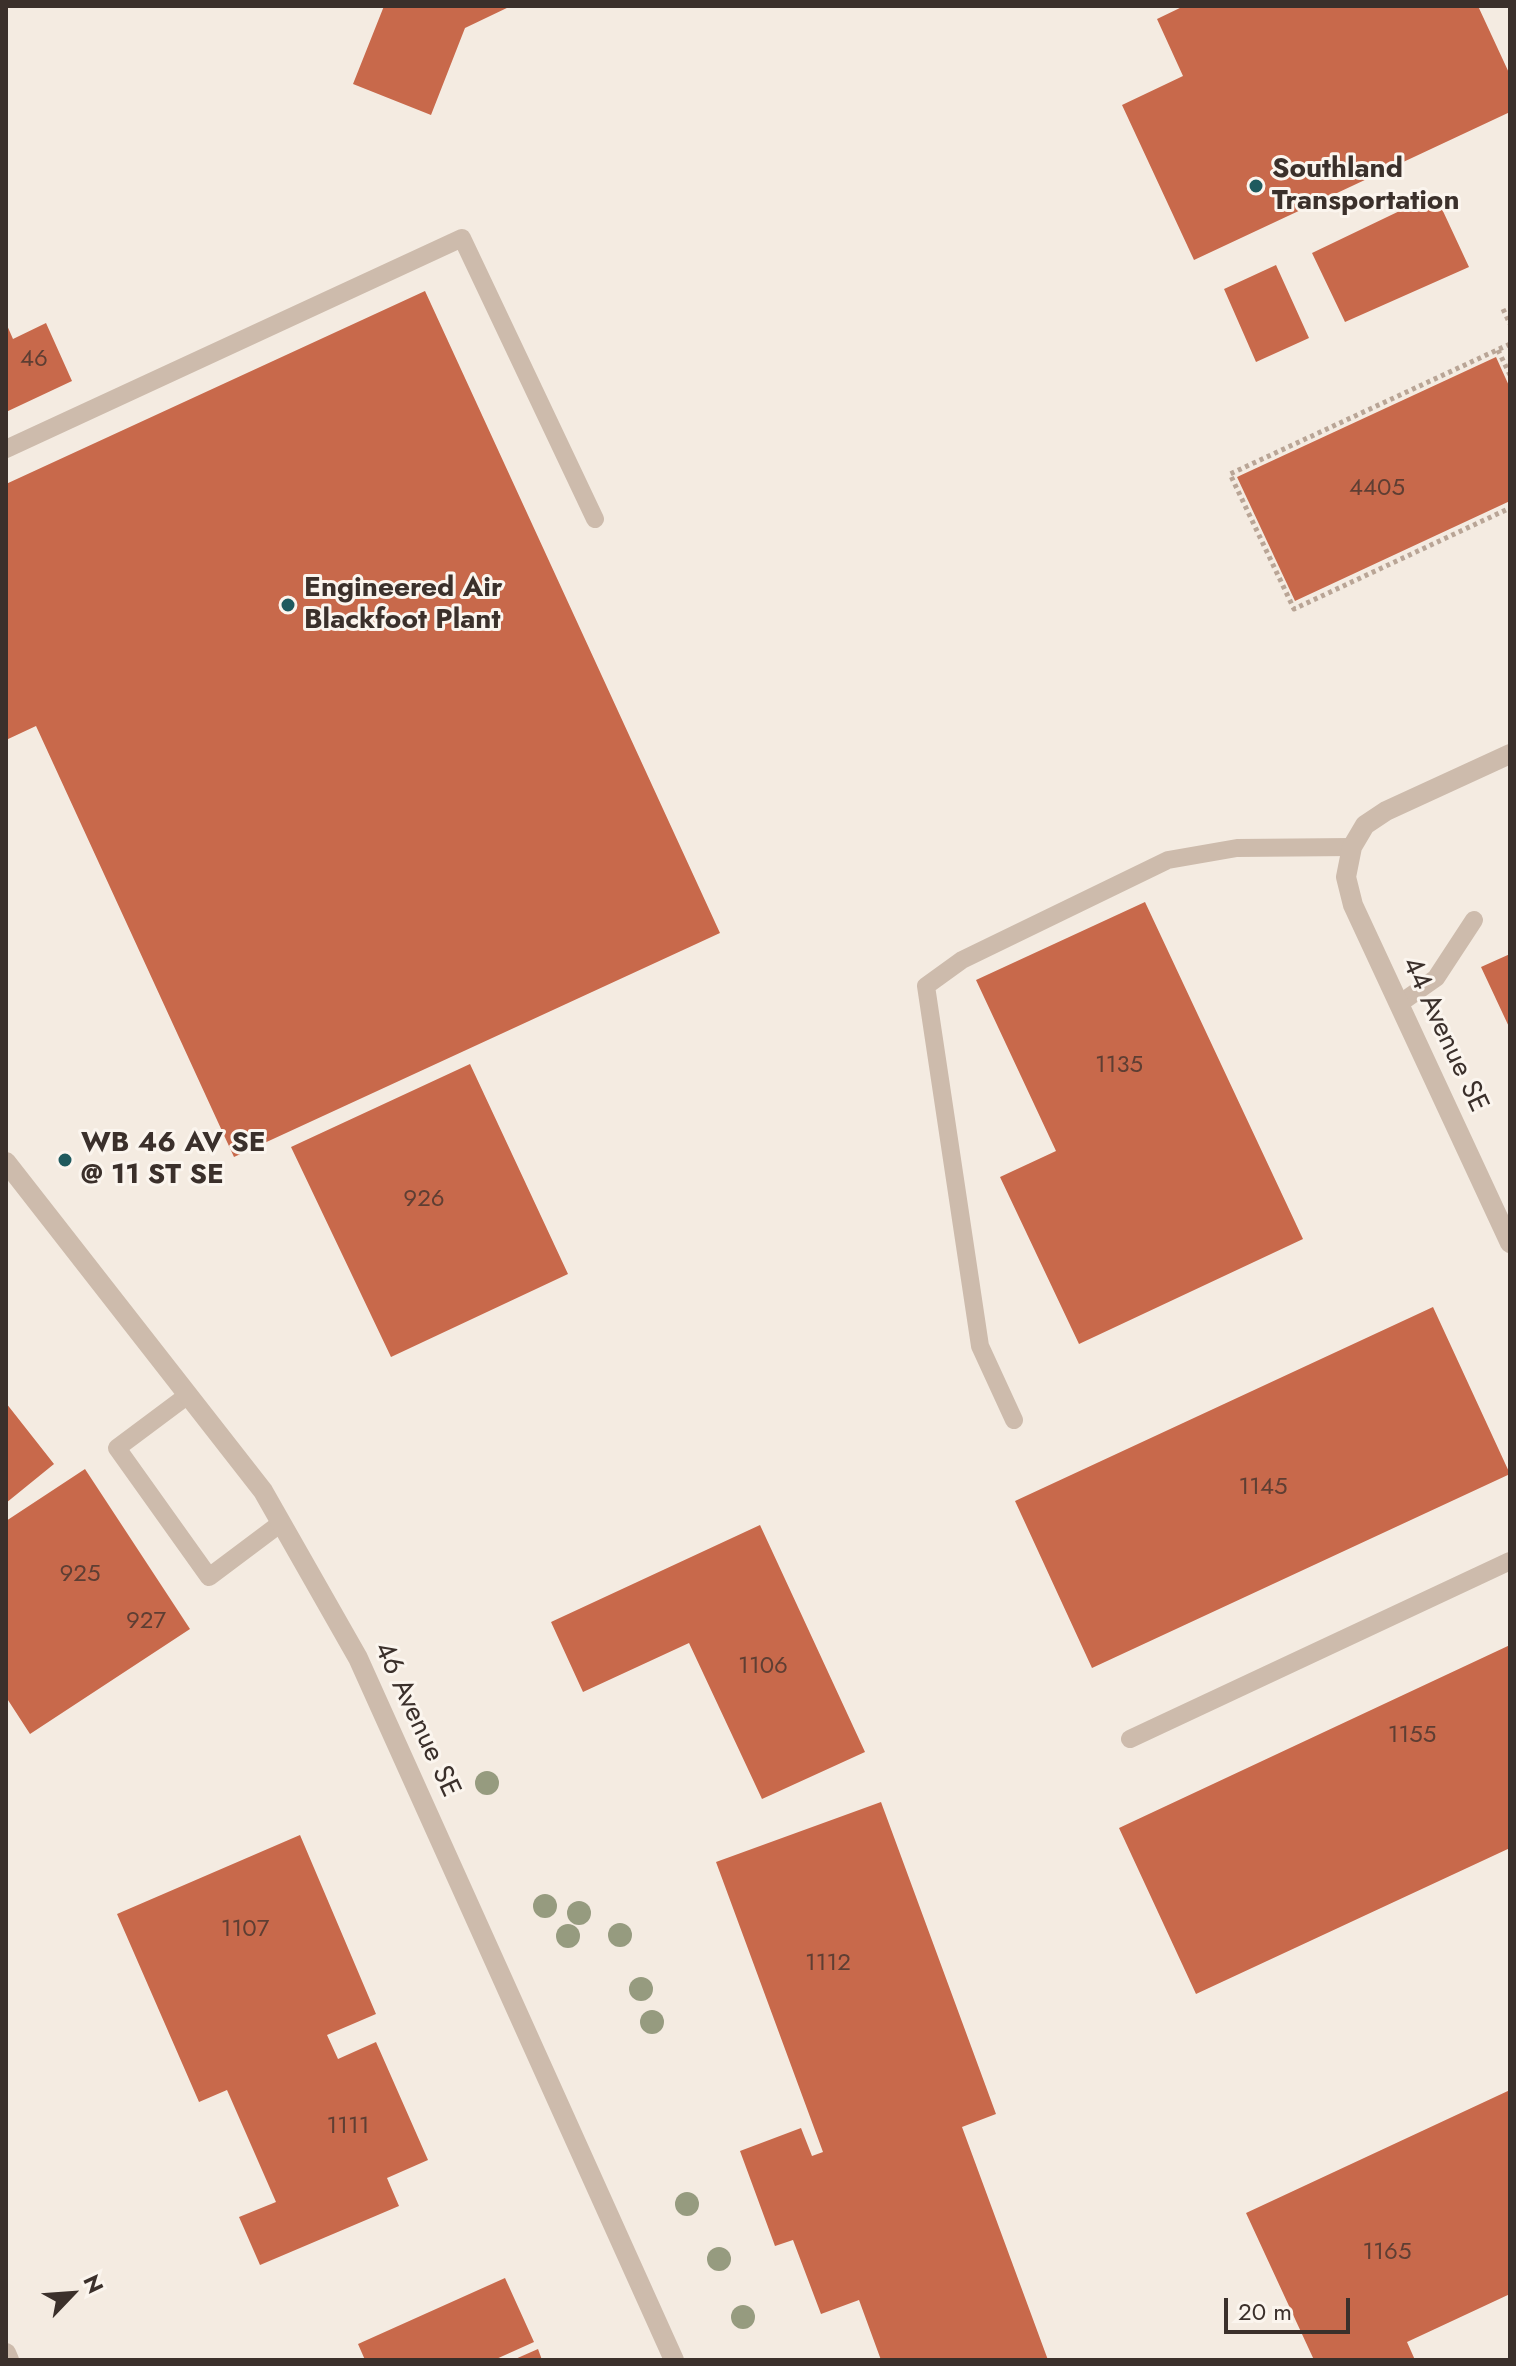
<!DOCTYPE html>
<style>
body{margin:0}
#map{position:relative;width:1516px;height:2366px;overflow:hidden;background:#f4ebe1;font-family:Jost,sans-serif}
canvas{display:block}
.frame{position:absolute;inset:0;border:8px solid #3b302b;pointer-events:none}
.north{position:absolute;left:32px;top:2254px;width:80px;height:80px;-webkit-text-stroke:6px #fbf5ee;paint-order:stroke;rotate:65deg;font-size:22px;font-weight:700;line-height:32px;text-align:center;color:#3b302b}
.north::after{content:'';display:block;margin:auto;width:28px;height:36px;background:#3b302b;clip-path:polygon(50% 0,100% 100%,50% 72%,0 100%)}
.scale{position:absolute;left:1224px;top:2298px;width:126px;height:36px;box-sizing:border-box;border:4px solid #3b302b;border-top:0;padding-left:10px;font-size:24px;line-height:28px;white-space:nowrap;color:#3b302b;-webkit-text-stroke:6px #fbf5ee;paint-order:stroke}
</style>
<div id="map">
<canvas width="1516" height="2366"></canvas>
<div class="frame"></div>
<div class="north">N</div>
<div class="scale">20 m</div>
</div>
<script>
const context = document.querySelector('canvas').getContext('2d');
context.lineJoin = 'round';
function fill(path, color) { context.fillStyle = color; context.fill(path, 'evenodd'); }
const poly = rows => new Path2D(rows.map(r => 'M' + r).join(''));
function stroke(path, color, width, dash) { context.strokeStyle = color; context.lineWidth = width; context.lineCap = dash ? 'butt' : 'round'; context.setLineDash(dash || []); context.stroke(path); }
function write(font, color, halo, rows, align = 'center') {
  context.font = font + ' Jost,sans-serif'; context.lineWidth = 6; context.setLineDash([]); context.textBaseline = 'middle'; context.strokeStyle = halo; context.fillStyle = color; for (const [text, x, y, turn = 0] of rows) {
    context.save(); context.translate(x, y); context.rotate((+turn || 0) * Math.PI / 180); context.textAlign = isNaN(turn) ? turn : align; if (halo) context.strokeText(text, 0, 0); context.fillText(text, 0, 0); context.restore();
  }
}
const building = poly([
 [384,6,511,6,465,28,431,115,353,84],
 [1184,6,1478,6,1510,75,1510,112,1194,260,1122,105,1183,76,1157,19],
 [1435,194,1469,267,1345,322,1312,253],
 [1276,265,1309,338,1256,362,1224,289],
 [425,291,720,933,234,1157,36,726,6,740,6,484],
 [6,323,13,339,46,323,72,381,6,412],
 [1496,357,1510,388,1510,501,1295,601,1237,477],
 [1145,902,1303,1239,1079,1344,1000,1177,1056,1151,976,980],
 [1510,954,1510,1029,1481,967],
 [470,1064,568,1274,391,1357,291,1147],
 [1433,1307,1510,1474,1092,1668,1015,1501],
 [6,1403,54,1464,6,1503],
 [85,1469,190,1629,30,1734,6,1697,6,1521],
 [760,1525,865,1752,762,1799,689,1643,583,1692,551,1622],
 [1510,1645,1510,1848,1196,1994,1119,1828],
 [881,1802,996,2114,962,2127,1048,2360,881,2360,859,2300,821,2314,793,2240,775,2246,740,2151,801,2128,812,2156,823,2152,716,1862],
 [300,1835,376,2014,327,2035,338,2059,376,2042,428,2160,387,2178,399,2206,260,2265,239,2217,276,2202,227,2090,199,2102,117,1914],
 [1510,2090,1510,2294,1407,2342,1415,2360,1314,2360,1246,2213],
 [505,2278,534,2342,494,2360,365,2360,358,2344],
 [538,2349,542,2360,513,2360]
]);
const path = poly([
 [1503,309,1510,324],
 [1510,344,1230,474,1294,609,1510,508],
 [1498,350,1510,375]
]);
const service = poly([
 [6,449,462,238,595,519],
 [1399,1004,1436,978,1474,920],
 [188,1395,117,1448,209,1577,281,1523],
 [1014,1420,980,1346,926,986,962,960,1168,860,1237,848,1352,847],
 [1130,1739,1510,1561]
]);
const minor = poly([
 [1510,754,1386,811,1365,825,1352,847,1346,877,1353,905,1510,1243],
 [6,2353,9,2360]
]);
const tertiary = poly([
 [6,1162,263,1491,358,1658,674,2360]
]);
const trees = [
 [487,1783],
 [545,1906],
 [579,1913],
 [620,1935],
 [568,1936],
 [641,1989],
 [652,2022],
 [687,2204],
 [719,2259],
 [743,2317]
];
const markers = [
 [1256,186,8,"#1f5a5e"],
 [288,605,8,"#1f5a5e"],
 [65,1160,8,"#1f5a5e"]
];
const numberNames = [
 ["46",34,360],
 ["4405",1377,489],
 ["1135",1119,1066],
 ["926",424,1200],
 ["1145",1263,1488],
 ["925",80,1575],
 ["927",146,1622],
 ["1106",763,1667],
 ["1155",1412,1736],
 ["1107",245,1930],
 ["1112",828,1964],
 ["1111",348,2127],
 ["1165",1387,2253]
];
const poiNames = [
 ["Southland",1272,170],
 ["Transportation",1272,202],
 ["Engineered Air",304,589],
 ["Blackfoot Plant",304,621],
 ["WB 46 AV SE",81,1144],
 ["@ 11 ST SE",81,1176]
];
const streetNames = [
 ["44 Avenue SE",1444,1035,65],
 ["46 Avenue SE",416,1720,65]
];
fill(building, '#c8694b');
stroke(path, '#b9a596', 5, [4, 4]);
stroke(service, '#cdbbac', 18);
stroke(minor, '#cdbbac', 20);
stroke(tertiary, '#cdbbac', 20);
context.fillStyle = '#969b7f';
for (const [x, y] of trees) { context.beginPath(); context.arc(x, y, 12, 0, 2 * Math.PI); context.fill(); }
for (const [x, y, r, color] of markers) { const dot = new Path2D(); dot.arc(x, y, r, 0, 2 * Math.PI); context.fillStyle = color; context.fill(dot); stroke(dot, '#fbf5ee', 3); }
write('24px', '#5e3e33', null, numberNames);
write('bold 28px', '#3b302b', '#fbf5ee', poiNames, 'left');
write('28px', '#3b302b', '#fbf5ee', streetNames);
</script>
